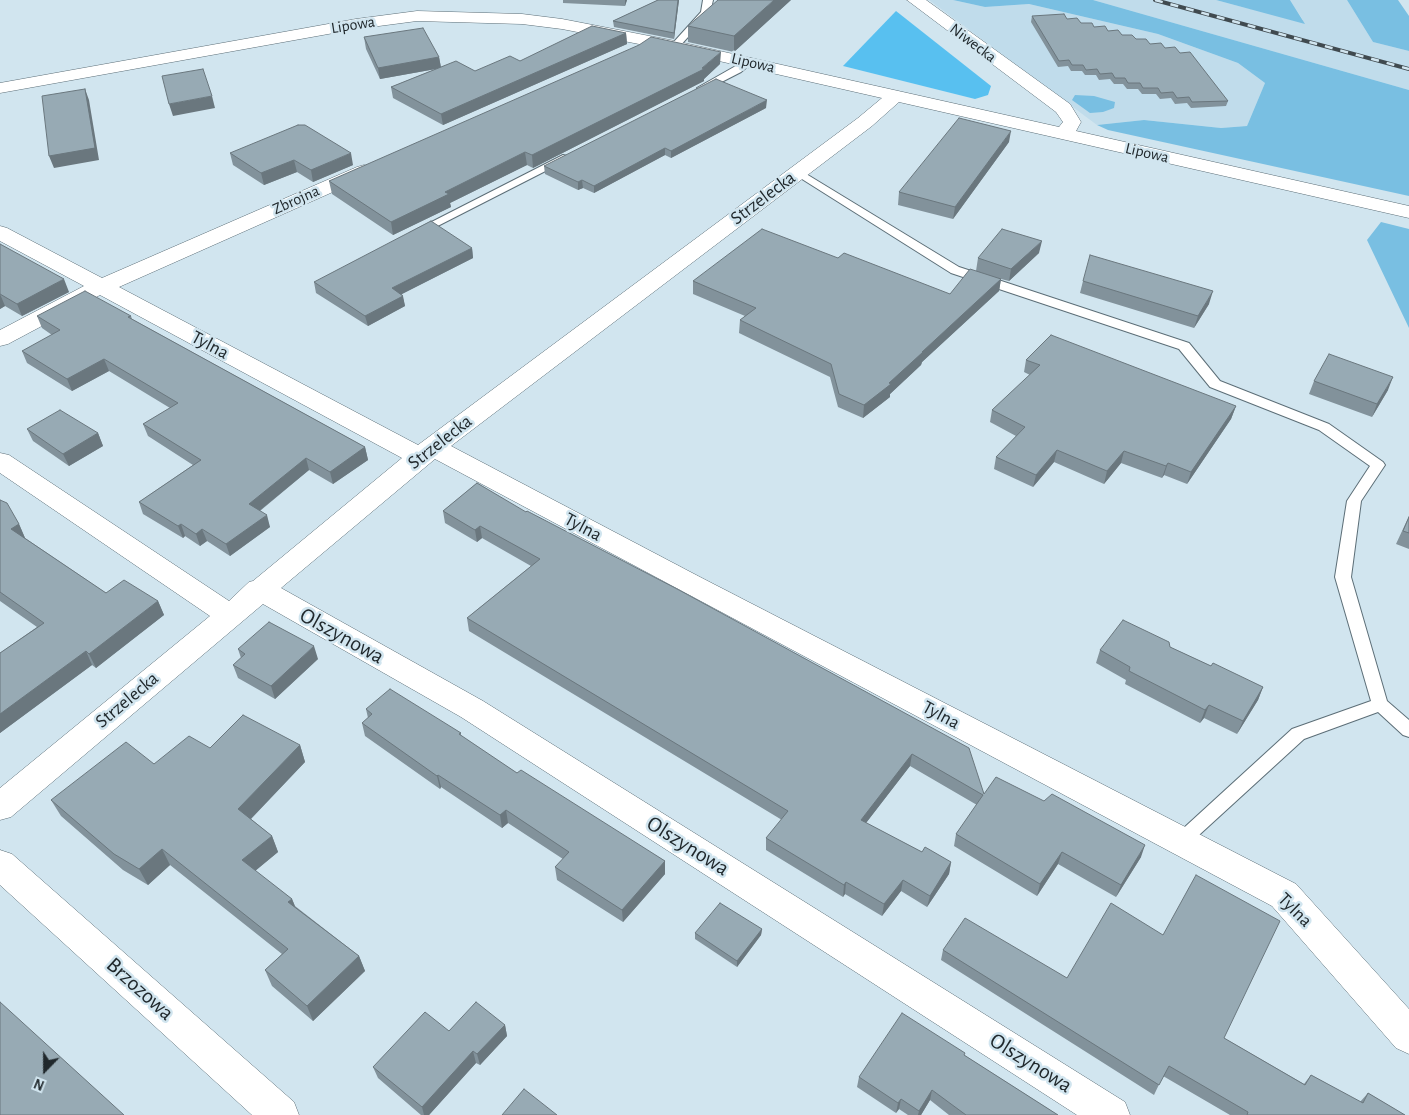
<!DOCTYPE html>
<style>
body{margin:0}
#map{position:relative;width:1409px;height:1115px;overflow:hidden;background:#d1e5ef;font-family:"Alegreya Sans",sans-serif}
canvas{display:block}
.north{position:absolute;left:20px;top:1045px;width:50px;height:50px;-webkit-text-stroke:4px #d1e5ef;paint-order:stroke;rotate:202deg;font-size:14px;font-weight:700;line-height:20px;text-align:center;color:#20282c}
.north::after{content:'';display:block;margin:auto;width:18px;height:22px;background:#20282c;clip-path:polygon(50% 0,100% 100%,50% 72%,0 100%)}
</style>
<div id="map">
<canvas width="1409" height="1115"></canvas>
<div class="north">N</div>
</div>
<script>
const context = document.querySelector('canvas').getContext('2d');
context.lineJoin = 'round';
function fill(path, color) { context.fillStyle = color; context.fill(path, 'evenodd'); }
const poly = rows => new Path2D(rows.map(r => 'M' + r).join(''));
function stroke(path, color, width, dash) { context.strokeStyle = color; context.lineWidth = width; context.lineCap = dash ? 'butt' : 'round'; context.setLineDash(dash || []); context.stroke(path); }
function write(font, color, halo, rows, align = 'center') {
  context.font = font + ' "Alegreya Sans",sans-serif'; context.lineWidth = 5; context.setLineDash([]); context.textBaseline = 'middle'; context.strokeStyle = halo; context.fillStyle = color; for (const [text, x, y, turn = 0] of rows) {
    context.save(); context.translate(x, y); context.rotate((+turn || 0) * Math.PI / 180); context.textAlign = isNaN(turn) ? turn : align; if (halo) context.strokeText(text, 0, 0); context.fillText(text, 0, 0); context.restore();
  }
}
const built = poly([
 [929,0,953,0,985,7,1029,4,1158,34,1238,63,1265,83,1247,126,1221,128,1144,120,1097,125],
 [1093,0,1216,0,1242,7,1303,20,1290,0,1347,0,1373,42,1409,51,1409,90]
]);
const green = poly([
 [953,0,1093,0,1409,90,1409,196,1108,130,1097,125,1144,120,1221,128,1247,126,1265,83,1238,63,1158,34,1029,4,985,7],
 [1216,0,1290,0,1305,24,1242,7],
 [1347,0,1398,0,1409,16,1409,51,1373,42],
 [1075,95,1094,96,1115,102,1114,108,1103,112,1090,113,1072,100],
 [1381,222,1409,229,1409,328,1367,240]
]);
const forest = poly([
 [896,11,991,86,988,95,975,99,843,66]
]);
const service = poly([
 [703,0,713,0,710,13,678,48,672,48,672,44,701,12,703,0],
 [748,59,753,62,741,72,706,90,698,90,697,88,748,59],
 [563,155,567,156,568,158,567,160,420,235,416,236,410,233,563,155],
 [798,169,959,267,1189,343,1220,381,1329,424,1383,462,1385,465,1361,501,1351,577,1387,701,1409,720,1409,737,1403,735,1378,712,1304,739,1187,846,1181,849,1175,846,1172,841,1175,836,1292,729,1371,701,1335,577,1347,501,1370,466,1319,430,1210,387,1179,349,951,273,794,174,793,172,798,169]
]);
const minor = poly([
 [907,0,926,0,1070,104,1081,122,1076,131,1409,206,1409,218,899,102,872,126,451,446,698,576,1296,884,1409,1009,1409,1054,1396,1048,1272,906,435,459,281,588,483,701,1125,1102,1130,1115,1077,1115,461,717,263,604,11,817,0,820,0,788,210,616,0,473,0,453,9,455,229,601,249,582,253,581,402,458,100,295,8,344,0,346,0,330,84,286,0,241,0,226,7,228,102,278,357,167,364,165,371,167,374,171,371,175,119,287,418,445,858,118,882,98,675,51,562,29,522,24,417,21,356,29,0,93,0,83,356,19,417,11,522,14,562,19,675,41,1059,127,1063,122,1056,112,907,0],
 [0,850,12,854,294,1102,299,1115,252,1115,0,885,0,850]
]);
const rail = poly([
 [1155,0,1409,69]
]);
const wall = poly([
 [558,0,627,0,625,6,563,3,563,0],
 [658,0,679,0,674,39,614,27,613,21],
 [791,0,734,52,688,42,688,26],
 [1032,16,1067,19,1180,53,1228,101,1226,106,1191,108,1187,103,1175,104,1171,98,1160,99,1156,94,1142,94,1138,89,1127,89,1123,84,1114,84,1110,79,1099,80,1096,75,1085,75,1082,71,1071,71,1068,66,1058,67,1031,22],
 [626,33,627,44,443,125,393,98,391,87,436,69,380,79,366,49,364,37,439,57,441,67,475,71,520,61],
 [720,64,704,79,704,81,533,168,527,165,450,203,451,207,393,235,332,194,329,181],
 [766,108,671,158,665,155,594,193,583,188,578,190,545,174,544,166],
 [1009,142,953,219,898,205,899,192],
 [230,153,353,165,313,182,297,172,264,185,233,165],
 [0,244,69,292,22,316,5,306,0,309],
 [472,248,473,258,402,294,405,306,368,326,316,293,314,282],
 [1039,253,1009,281,1001,279,999,291,922,362,921,365,890,394,890,397,863,418,838,407,830,377,739,333,740,320,745,316,693,294,693,281,950,294,976,271,978,258],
 [1083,281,1209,304,1194,328,1080,293],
 [37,316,131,316,132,319,365,447,368,460,333,484,309,470,260,511,270,527,230,556,207,541,200,546,185,536,183,538,143,514,139,502,193,465,148,436,143,424,170,408,109,371,72,391,27,363,22,351,52,335,42,328],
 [1026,360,1236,406,1231,419,1187,484,1164,475,1162,478,1121,463,1104,484,1054,462,1033,487,994,469,996,457,1016,436,990,422,992,410,1030,375,1024,372],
 [1314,381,1388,390,1372,417,1309,394],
 [27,429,98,433,103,446,69,466,33,441],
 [477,483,984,794,1141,857,1116,897,1058,864,1037,896,954,846,956,834,977,805,910,766,866,823,922,852,951,862,949,874,927,907,901,891,882,916,845,894,843,897,766,850,766,838,782,820,469,631,467,618,531,566,482,538,477,542,445,523,443,511],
 [0,500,19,524,25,538,106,593,158,601,164,615,96,668,92,665,0,733,0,653,37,627,0,601],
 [1409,516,1409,549,1396,544],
 [1170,647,1211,666,1263,687,1258,700,1237,734,1204,718,1200,723,1125,684,1126,680,1096,663,1100,650],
 [238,649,318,659,275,699,238,678,233,665,241,658],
 [366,709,461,733,461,736,517,773,665,861,665,874,623,922,557,880,555,867,563,859,508,823,502,828,441,787,440,789,365,736,362,723,368,718],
 [300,745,305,762,251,819,272,836,278,852,255,871,292,899,295,906,359,956,365,971,313,1021,272,986,265,970,282,954,170,865,148,885,123,870,61,816,51,800,154,764,210,748],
 [762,929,761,935,737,967,695,939,695,933],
 [943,950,1067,978,1224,1038,1304,1084,1311,1075,1360,1102,1368,1093,1405,1115,1230,1115,1163,1076,1154,1095,941,960],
 [505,1025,507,1036,480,1065,476,1063,429,1115,421,1115,378,1078,373,1067,449,1031],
 [964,1055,1058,1115,949,1115,930,1100,921,1115,908,1115,899,1109,896,1113,857,1087,859,1077]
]);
const shadedWall = poly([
 [625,0,627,0,625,6],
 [678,0,679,0,674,39,674,33],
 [774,0,791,0,734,52,734,36],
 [626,33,627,44,443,125,441,114],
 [721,52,720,64,704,79,704,81,533,168,532,155,702,68],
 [439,57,441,68,380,79,378,68],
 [85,89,89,100,99,160,54,168,49,156],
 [212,96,215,108,173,116,169,104],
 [767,100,766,108,671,158,671,151],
 [1011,131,1009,142,953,219,955,207],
 [665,148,665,155,594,193,594,186],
 [525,152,527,165,450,203,451,207,393,235,391,222,445,192],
 [351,153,353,165,313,182,311,170],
 [294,160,297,172,264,185,261,173],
 [582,180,583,188,578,190,578,182],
 [1042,241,1039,253,1009,281,1011,269],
 [472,248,473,258,394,298,392,288],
 [64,279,69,292,22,316,17,304],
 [1001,279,999,291,922,362,921,365,890,394,890,397,863,418,864,405,889,383,922,352],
 [1213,291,1209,304,1194,328,1198,316],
 [0,294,5,306,0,309],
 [403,296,405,306,368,326,365,316],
 [104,359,109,371,72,391,67,379],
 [1393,377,1388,390,1372,417,1377,404],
 [1236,406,1231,419,1187,484,1191,472],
 [98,433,103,446,69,466,63,454],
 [365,447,368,460,333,484,330,472],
 [1057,450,1054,462,1033,487,1036,475],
 [1124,451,1121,463,1104,484,1107,471],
 [306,458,309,470,253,516,249,504],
 [1168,463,1164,475,1162,478,1166,466],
 [267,515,270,527,230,556,226,544],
 [19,524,25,538,18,543,11,529],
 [181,524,185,536,183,538,178,526],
 [480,526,482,538,477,542,475,530],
 [202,529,207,541,200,546,196,534],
 [158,601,164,615,96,668,89,654],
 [314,646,318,659,275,699,271,686],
 [86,651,92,665,0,733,0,714],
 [1263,687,1258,700,1237,734,1243,721],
 [1209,705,1204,718,1200,723,1205,710],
 [300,745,305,762,244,826,238,809],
 [912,754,910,766,859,832,861,820],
 [438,775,441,787,440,789,437,776],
 [506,810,508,823,502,828,500,815],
 [272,836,278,852,249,876,242,860],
 [1145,845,1141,857,1116,897,1121,885],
 [162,849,170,865,148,885,139,869],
 [1062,852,1058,864,1037,896,1040,884],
 [665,861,665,874,623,922,622,910],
 [951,862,949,874,927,907,930,896],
 [903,880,901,891,882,916,884,904],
 [846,882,845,894,843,897,844,885],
 [292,899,298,914,288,902],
 [762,929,761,935,737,967,737,961],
 [359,956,365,971,313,1021,307,1006],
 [505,1025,507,1036,480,1065,477,1054],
 [473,1051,476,1063,429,1115,424,1115,422,1107],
 [932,1090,930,1100,921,1115,918,1115,919,1111],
 [901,1099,899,1109,896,1113,898,1103]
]);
const building = poly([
 [658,0,678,0,674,33,613,21,658,0],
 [718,0,774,0,734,36,688,26,718,0],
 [1064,14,1067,19,1077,18,1081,23,1092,23,1094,27,1105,26,1108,31,1118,30,1122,35,1132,35,1136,39,1146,39,1150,44,1161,43,1165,48,1175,47,1180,53,1190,52,1228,101,1192,102,1189,97,1177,98,1173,92,1161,93,1158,88,1143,88,1140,83,1128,83,1125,78,1115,78,1112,73,1100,74,1097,69,1086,70,1083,65,1072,65,1069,60,1059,61,1032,16,1064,14],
 [592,26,626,33,441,114,391,87,456,61,475,71,510,56,520,61,592,26],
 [423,28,439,57,378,68,364,37,423,28],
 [651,37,721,52,702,68,704,69,532,155,525,152,445,192,449,194,391,222,329,181,639,45,651,37],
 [203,69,212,96,169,104,162,76,203,69],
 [716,79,767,100,671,151,665,148,594,186,582,180,578,182,544,166,716,79],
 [85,89,95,148,49,156,42,96,85,89],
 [959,118,1011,131,955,207,899,192,959,118],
 [298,125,305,125,351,153,311,170,294,160,261,173,230,153,298,125],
 [431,221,472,248,392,288,403,296,365,316,314,282,431,221],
 [762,229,838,258,844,253,950,294,970,269,1001,279,922,352,923,352,889,383,891,384,864,405,839,394,831,364,740,320,756,308,693,281,762,229],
 [1002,229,1042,241,1011,269,978,258,1002,229],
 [0,244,64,279,17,304,0,294,0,244],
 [1090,255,1213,291,1198,316,1083,281,1090,255],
 [85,291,131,316,128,317,365,447,330,472,306,458,249,504,267,515,226,544,202,529,196,534,181,524,178,526,139,502,201,460,143,424,178,403,104,359,67,379,22,351,60,330,37,316,85,291],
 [1051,335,1236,406,1191,472,1168,463,1166,466,1124,451,1107,471,1057,450,1036,475,996,457,1025,427,992,410,1040,365,1026,360,1051,335],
 [1329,354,1393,377,1377,404,1314,381,1329,354],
 [60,410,98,433,63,454,27,429,60,410],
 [477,483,526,512,527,511,679,590,969,748,984,794,996,777,1044,801,1052,794,1145,845,1121,885,1062,852,1040,884,956,834,983,795,912,754,861,820,922,852,925,847,951,862,930,896,903,880,884,904,846,882,844,885,766,838,788,811,467,618,540,559,480,526,475,530,443,511,477,483],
 [0,500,7,503,19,524,11,529,106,593,124,580,158,601,89,654,86,651,0,714,0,653,44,623,0,592,0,500],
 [1409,517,1409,533,1403,531,1409,517],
 [1123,620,1169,642,1170,647,1211,666,1213,663,1263,687,1243,721,1209,705,1205,710,1129,671,1130,667,1100,650,1123,620],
 [269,622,314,646,271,686,233,665,245,654,238,649,269,622],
 [390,689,461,733,459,734,517,773,521,770,665,861,622,910,555,867,569,852,506,810,500,815,438,775,437,776,362,723,372,714,366,709,390,689],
 [243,715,300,745,238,809,272,836,242,860,292,899,288,902,359,956,307,1006,265,970,288,949,162,849,139,869,114,854,51,800,126,742,154,764,189,736,210,748,243,715],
 [1196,875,1280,921,1224,1038,1305,1085,1311,1075,1363,1103,1368,1093,1405,1115,1247,1115,1248,1112,1169,1066,1159,1085,943,950,965,918,1067,978,1111,903,1163,935,1196,875],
 [720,903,762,929,737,961,695,933,720,903],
 [0,1002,124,1115,0,1115,0,1002],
 [476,1002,505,1025,477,1054,473,1051,422,1107,373,1067,425,1012,449,1031,476,1002],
 [902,1013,965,1053,964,1055,1058,1115,966,1115,932,1090,919,1111,901,1099,898,1103,859,1077,902,1013],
 [524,1089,557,1115,502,1115,524,1089]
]);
const farStreetnames = [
 ["Lipowa",353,25,-9],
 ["Niwecka",973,43,37],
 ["Lipowa",753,63,13],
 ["Lipowa",1147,153,13],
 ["Zbrojna",296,200,-24]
];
const streetNames = [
 ["Strzelecka",763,198,-37],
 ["Tylna",210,345,28],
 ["Strzelecka",440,442,-38],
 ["Tylna",583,527,28],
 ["Strzelecka",127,700,-40],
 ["Tylna",941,715,28],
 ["Tylna",1295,910,45]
];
const nearStreetnames = [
 ["Olszynowa",342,636,29],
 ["Olszynowa",688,846,32],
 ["Brzozowa",140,989,42],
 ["Olszynowa",1031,1063,32]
];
fill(built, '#c0dceb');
fill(green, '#79bfe2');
fill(forest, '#58c0f0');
stroke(service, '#5c6e77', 2);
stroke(minor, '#5c6e77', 1);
fill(service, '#fff');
fill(minor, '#fff');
stroke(rail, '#404a4f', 4);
stroke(rail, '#d1e5ef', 2.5, [8]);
fill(wall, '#82929b');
fill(shadedWall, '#6a777e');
fill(building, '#97aab4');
stroke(building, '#6a777e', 1);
write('16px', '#20282c', '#d1e5ef', farStreetnames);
write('19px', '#20282c', '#d1e5ef', streetNames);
write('22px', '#20282c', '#d1e5ef', nearStreetnames);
</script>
